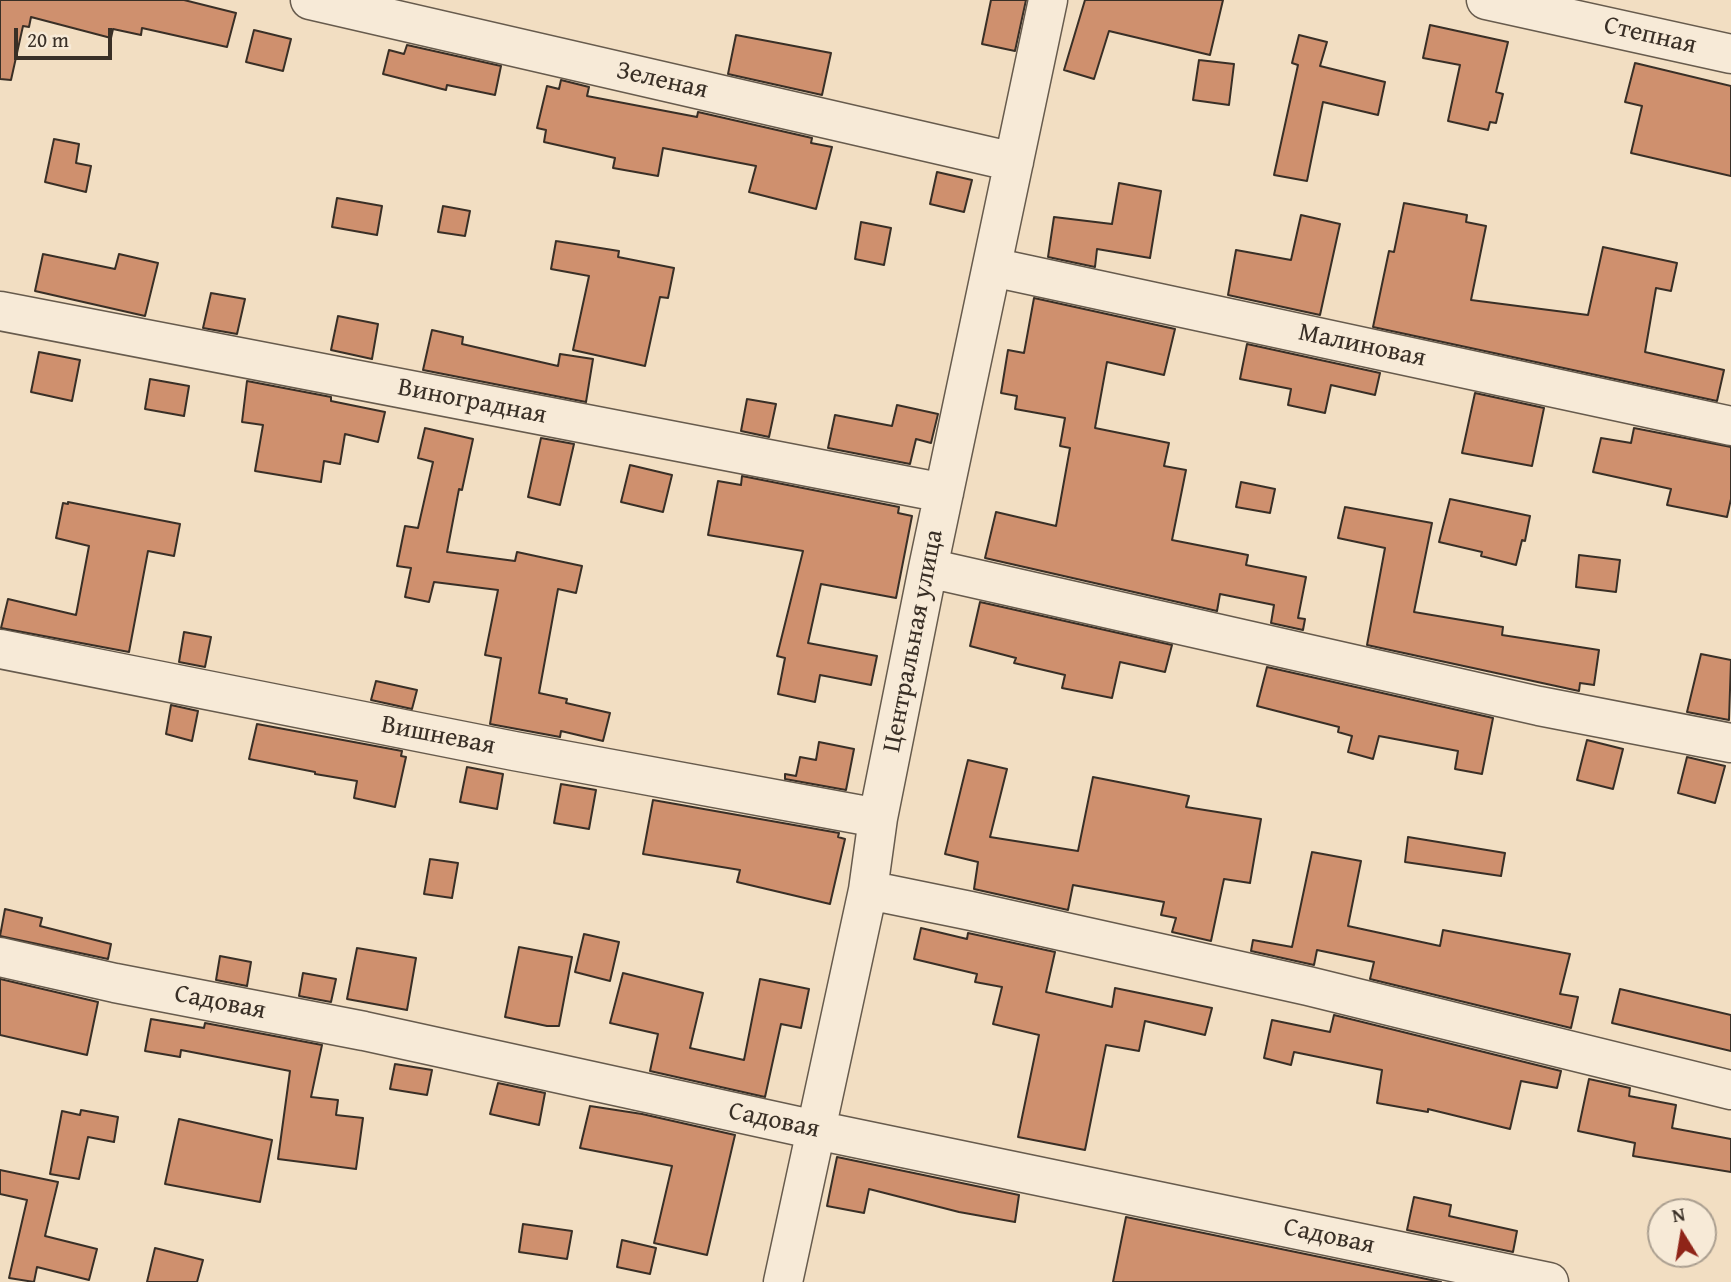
<!DOCTYPE html>
<meta charset="utf-8">
<style>
body{margin:0}
#map{position:relative;width:1731px;height:1282px;overflow:hidden;background:#f2dec2;font-family:"Gentium Book Plus",serif}
canvas{display:block}
.north{position:absolute;left:1647px;top:1198px;width:70px;height:70px;box-sizing:border-box;background:#f7ead7;border:2px solid #ab9f90;border-radius:50%;rotate:349deg;font-size:19px;font-weight:700;line-height:28px;text-align:center;color:#392f26}
.north::after{content:'';display:block;margin:auto;width:24px;height:32px;background:#8f2418;clip-path:polygon(50% 0,100% 100%,50% 72%,0 100%)}
.scale{position:absolute;left:14px;top:28px;width:98px;height:32px;box-sizing:border-box;border:4px solid #392f26;border-top:0;padding-left:9px;font-size:21px;line-height:24px;white-space:nowrap;color:#392f26;-webkit-text-stroke:5px #f7ead7;paint-order:stroke}
</style>
<div id="map">
<canvas width="1731" height="1282"></canvas>
<div class="north">N</div>
<div class="scale">20 m</div>
</div>
<script>
const context = document.querySelector('canvas').getContext('2d');
context.lineJoin = 'round';
function fill(path, color) { context.fillStyle = color; context.fill(path, 'evenodd'); }
const poly = rows => new Path2D(rows.map(r => 'M' + r).join(''));
function stroke(path, color, width, dash) { context.strokeStyle = color; context.lineWidth = width; context.lineCap = dash ? 'butt' : 'round'; context.setLineDash(dash || []); context.stroke(path); }
function write(font, color, halo, rows, align = 'center') {
  context.font = font + ' "Gentium Book Plus",serif'; context.lineWidth = 7; context.setLineDash([]); context.textBaseline = 'middle'; context.strokeStyle = halo; context.fillStyle = color; for (const [text, x, y, turn = 0] of rows) {
    context.save(); context.translate(x, y); context.rotate((+turn || 0) * Math.PI / 180); context.textAlign = isNaN(turn) ? turn : align; if (halo) context.strokeText(text, 0, 0); context.fillText(text, 0, 0); context.restore();
  }
}
const building = poly([
 [0,0,184,0,236,13,227,47,142,28,141,35,113,29,111,38,31,17,29,27,23,26,11,80,0,79,0,0],
 [991,0,1026,0,1015,51,982,44,991,0],
 [1085,0,1223,0,1210,55,1109,31,1094,79,1064,70,1085,0],
 [1430,25,1508,42,1496,92,1503,94,1496,123,1490,122,1488,130,1448,121,1460,65,1423,58,1430,25],
 [254,30,291,39,283,71,246,62,254,30],
 [736,35,831,53,822,95,728,74,736,35],
 [1299,35,1327,42,1320,66,1385,82,1378,115,1323,102,1307,181,1274,175,1298,65,1292,63,1299,35],
 [407,45,501,66,495,95,447,85,446,90,383,74,389,50,404,54,407,45],
 [1199,60,1234,64,1229,105,1193,100,1199,60],
 [1635,63,1731,86,1731,176,1631,153,1642,106,1625,102,1635,63],
 [561,80,589,87,587,96,697,117,698,112,812,138,811,143,832,147,816,209,749,192,756,166,663,148,658,176,613,168,615,158,544,142,546,130,537,128,547,86,559,89,561,80],
 [54,139,79,144,76,163,91,166,86,192,45,182,54,139],
 [937,172,972,180,964,212,930,204,937,172],
 [1119,183,1161,191,1150,258,1097,249,1095,267,1048,257,1054,217,1112,224,1119,183],
 [337,198,382,206,377,235,332,227,337,198],
 [1404,203,1467,215,1466,222,1486,226,1471,300,1588,315,1603,247,1677,263,1671,291,1656,288,1645,352,1724,370,1717,401,1373,327,1389,251,1394,252,1404,203],
 [443,206,470,211,465,236,438,232,443,206],
 [1301,215,1340,224,1320,315,1228,295,1236,250,1291,260,1301,215],
 [861,222,891,228,884,265,855,259,861,222],
 [556,241,619,251,618,257,674,268,668,298,660,297,645,366,573,350,589,276,551,269,556,241],
 [43,254,115,269,119,254,158,263,145,316,35,291,43,254],
 [211,293,245,299,237,334,203,328,211,293],
 [1034,298,1175,329,1164,375,1107,362,1095,428,1169,443,1164,466,1186,470,1172,540,1248,555,1246,565,1306,577,1298,618,1305,619,1303,630,1271,623,1274,605,1220,594,1217,611,985,558,996,512,1056,526,1070,448,1060,446,1065,418,1015,409,1017,396,1001,393,1008,350,1024,353,1034,298],
 [338,316,378,324,372,359,331,350,338,316],
 [432,330,463,337,462,344,558,366,560,354,593,359,586,402,423,370,432,330],
 [1247,344,1380,373,1375,395,1331,385,1325,413,1288,405,1291,389,1240,379,1247,344],
 [39,352,80,360,72,401,31,392,39,352],
 [150,379,189,386,184,416,145,409,150,379],
 [247,381,331,397,331,401,385,412,378,442,345,434,340,464,324,461,321,482,255,471,263,425,242,422,247,381],
 [1475,393,1544,408,1532,466,1462,453,1475,393],
 [747,399,776,404,769,437,741,431,747,399],
 [897,405,938,414,931,443,916,439,910,464,828,448,835,415,892,426,897,405],
 [425,428,473,439,462,490,459,489,447,552,515,561,517,552,582,566,576,593,558,589,539,693,567,699,566,703,610,713,603,741,561,731,560,737,490,724,501,658,485,655,498,590,434,582,429,602,405,597,411,568,397,566,405,526,418,528,433,462,418,458,425,428],
 [1634,428,1731,447,1731,499,1727,517,1667,505,1671,489,1593,472,1601,438,1631,443,1634,428],
 [541,438,574,444,560,505,528,497,541,438],
 [630,465,672,475,663,512,621,502,630,465],
 [742,476,899,507,898,513,912,516,896,598,821,584,808,643,877,656,871,685,820,675,815,702,778,694,785,658,777,656,803,551,708,535,718,481,741,485,742,476],
 [1241,482,1275,489,1270,513,1236,507,1241,482],
 [1450,499,1530,516,1525,541,1522,540,1516,565,1481,556,1482,552,1439,542,1450,499],
 [68,502,180,524,174,556,148,551,129,652,1,628,8,599,76,615,89,546,56,538,63,503,68,504,68,502],
 [1345,507,1432,523,1414,612,1503,627,1502,635,1599,650,1594,685,1580,683,1579,691,1367,645,1385,548,1338,538,1345,507],
 [1579,555,1620,560,1616,592,1576,587,1579,555],
 [980,602,1172,645,1165,672,1120,662,1112,698,1062,688,1065,675,1014,663,1016,658,970,646,980,602],
 [184,632,211,637,205,667,179,662,184,632],
 [1701,654,1731,660,1729,720,1687,712,1701,654],
 [1267,667,1493,718,1482,774,1455,769,1458,751,1379,736,1373,759,1348,752,1352,736,1338,732,1339,727,1257,706,1267,667],
 [376,681,417,690,412,709,371,700,376,681],
 [171,705,198,711,192,741,166,734,171,705],
 [257,724,402,751,401,756,406,757,395,807,354,798,357,781,315,774,315,772,249,759,257,724],
 [1587,740,1623,749,1613,789,1577,780,1587,740],
 [819,742,854,749,846,790,785,779,785,774,796,776,800,757,816,760,819,742],
 [1687,757,1725,766,1715,803,1678,793,1687,757],
 [968,760,1007,769,990,837,1078,851,1093,777,1189,796,1186,807,1261,819,1250,883,1224,879,1211,941,1172,932,1176,918,1161,915,1164,902,1073,885,1068,910,974,889,978,862,945,854,968,760],
 [467,767,503,774,497,809,460,802,467,767],
 [561,784,596,790,589,829,554,823,561,784],
 [653,800,839,833,838,837,845,839,830,904,737,882,740,870,643,854,653,800],
 [1408,837,1505,853,1501,876,1405,862,1408,837],
 [1312,852,1361,861,1348,926,1440,946,1443,930,1570,954,1560,994,1578,997,1571,1028,1370,979,1374,962,1317,950,1314,965,1251,951,1253,940,1292,947,1312,852],
 [430,859,458,863,452,898,424,894,430,859],
 [5,909,42,918,40,926,111,944,108,959,0,936,5,909],
 [921,928,967,939,968,933,1055,952,1046,992,1112,1007,1115,988,1212,1008,1205,1035,1145,1021,1139,1051,1106,1045,1085,1150,1018,1137,1039,1035,993,1024,1002,987,975,982,977,974,914,959,921,928],
 [584,934,619,942,610,981,575,972,584,934],
 [519,947,572,957,559,1026,547,1026,505,1017,519,947],
 [357,948,416,958,407,1010,347,999,357,948],
 [220,956,251,962,247,986,216,980,220,956],
 [303,973,336,979,331,1002,299,996,303,973],
 [623,973,703,993,690,1048,744,1060,760,979,809,989,801,1028,781,1024,765,1097,650,1071,658,1034,610,1023,623,973],
 [0,979,98,1002,87,1055,0,1035,0,979],
 [1620,989,1731,1015,1731,1051,1612,1023,1620,989],
 [1334,1015,1561,1071,1557,1088,1521,1081,1510,1129,1428,1109,1428,1112,1377,1103,1382,1070,1294,1052,1291,1065,1264,1058,1272,1020,1330,1032,1334,1015],
 [151,1019,204,1028,205,1023,322,1045,311,1097,338,1100,336,1115,363,1118,356,1169,278,1159,290,1071,181,1050,180,1057,145,1051,151,1019],
 [395,1064,432,1070,427,1095,390,1089,395,1064],
 [1589,1079,1630,1088,1629,1096,1676,1105,1672,1128,1731,1139,1731,1172,1633,1156,1635,1143,1578,1131,1589,1079],
 [498,1083,545,1093,539,1125,490,1114,498,1083],
 [590,1106,642,1114,735,1135,707,1255,654,1243,672,1166,580,1148,590,1106],
 [81,1110,118,1117,114,1142,88,1137,79,1179,50,1174,62,1111,80,1115,81,1110],
 [179,1119,272,1140,260,1202,165,1184,179,1119],
 [837,1157,1019,1195,1015,1222,959,1212,869,1189,864,1213,827,1206,837,1157],
 [0,1170,58,1182,45,1236,97,1249,89,1280,37,1267,34,1282,9,1278,27,1200,0,1194,0,1170],
 [1414,1197,1451,1205,1449,1216,1517,1231,1513,1252,1407,1230,1414,1197],
 [1126,1217,1441,1282,1113,1282,1126,1217],
 [523,1224,572,1231,567,1259,519,1252,523,1224],
 [622,1240,656,1248,650,1274,617,1267,622,1240],
 [155,1248,203,1260,197,1282,147,1282,155,1248]
]);
const minor = poly([
 [310,0,1014,162],
 [1486,0,1731,54],
 [992,267,1731,426],
 [0,311,944,493],
 [928,568,1539,706,1731,743],
 [0,649,514,751,878,818],
 [868,890,971,911,1308,986,1731,1090],
 [0,957,115,983,364,1031,816,1130,1549,1282],
 [783,1282,868,890,878,818,928,568,1048,0]
]);
const streetNames = [
 ["Степная",1650,36,13],
 ["Зеленая",662,81,13],
 ["Малиновая",1362,346,12],
 ["Виноградная",472,402,11],
 ["Центральная улица",914,641,-79],
 ["Вишневая",438,736,11],
 ["Садовая",220,1003,11],
 ["Садовая",774,1121,12],
 ["Садовая",1329,1237,12]
];
fill(building, '#cf906e');
stroke(building, '#392f26', 2);
stroke(minor, '#675b4d', 41);
stroke(minor, '#f7ead7', 38);
write('26px', '#392f26', '#f7ead7', streetNames);
</script>
